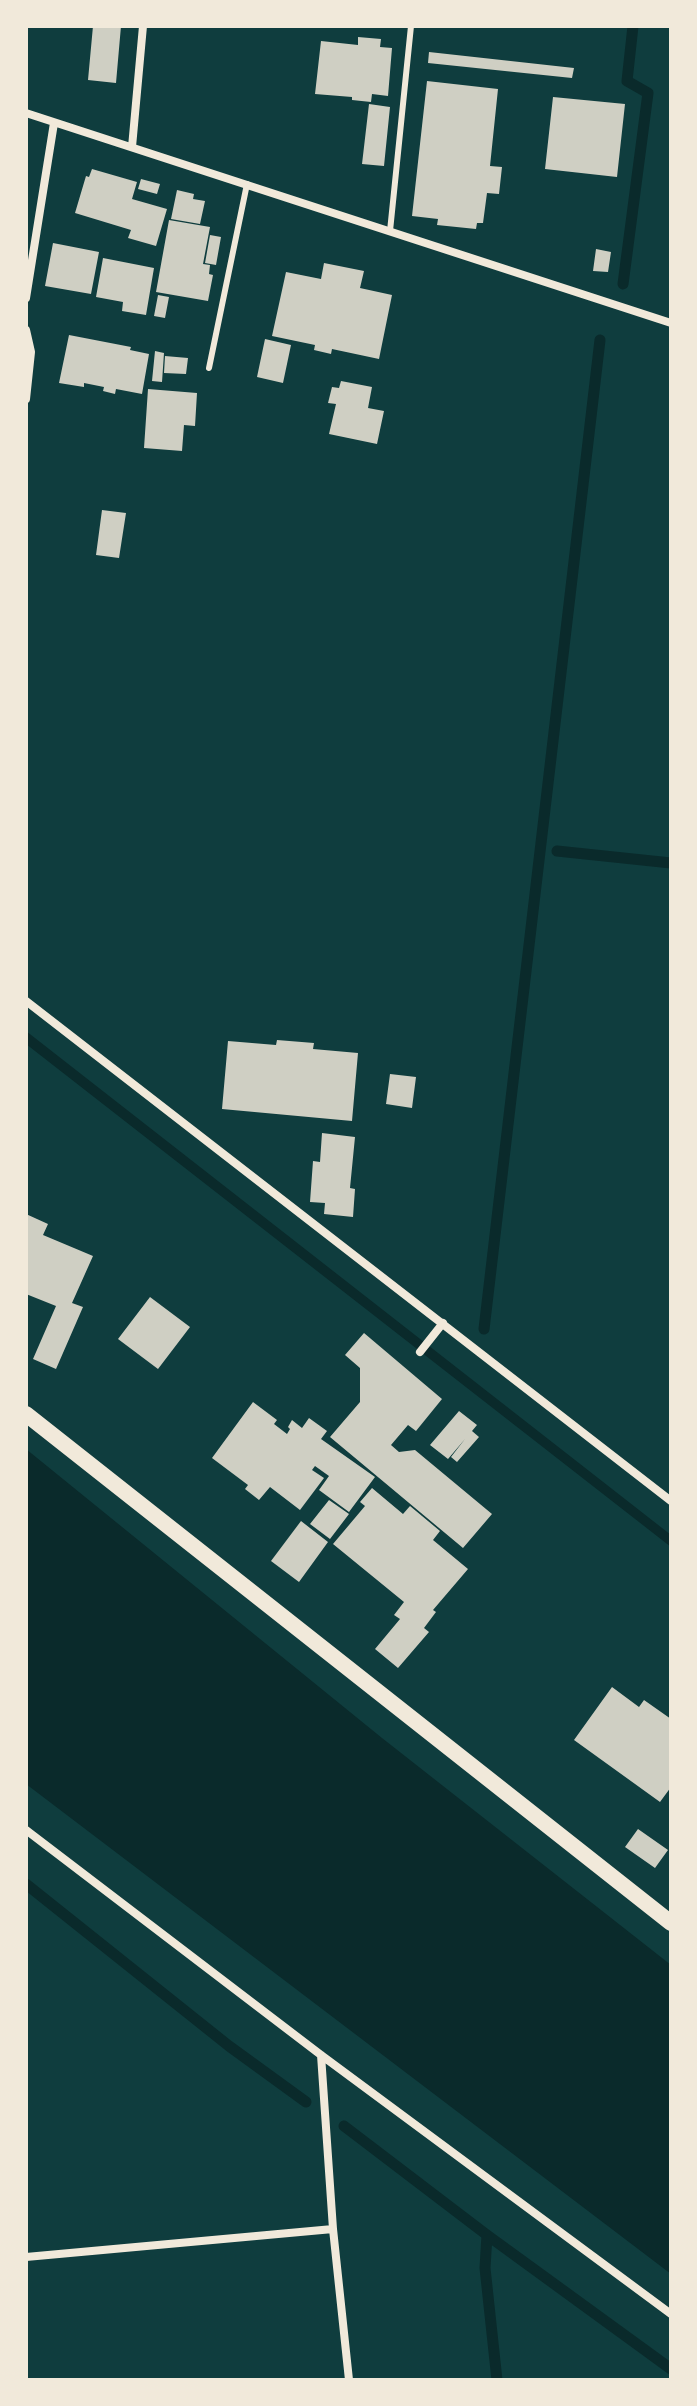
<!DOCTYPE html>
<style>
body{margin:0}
#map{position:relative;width:697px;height:2406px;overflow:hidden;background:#0f3d3e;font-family:"Fira Sans",sans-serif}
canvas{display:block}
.frame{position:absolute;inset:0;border:28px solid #f1e9da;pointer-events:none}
</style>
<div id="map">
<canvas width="697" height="2406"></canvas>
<div class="frame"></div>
</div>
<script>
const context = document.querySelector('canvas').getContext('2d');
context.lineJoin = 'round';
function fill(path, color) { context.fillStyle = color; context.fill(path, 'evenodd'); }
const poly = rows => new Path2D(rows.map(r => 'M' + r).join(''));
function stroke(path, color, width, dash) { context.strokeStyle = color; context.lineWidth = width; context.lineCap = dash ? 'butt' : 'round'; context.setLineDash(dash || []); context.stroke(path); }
const water = poly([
 [26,1031,671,1535,671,1547,26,1044],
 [26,1449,382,1738,671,1965,671,2274,26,1784]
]);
const stream = poly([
 [623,284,648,93,627,81,633,26],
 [557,851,671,863],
 [484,1329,600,340],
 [26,1884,229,2046,306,2102],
 [344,2126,487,2235,671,2369],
 [487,2235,485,2268,497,2380]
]);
const building = poly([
 [93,26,121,26,116,83,88,80],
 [358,37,381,39,380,47,392,48,388,96,372,94,371,102,352,100,352,97,315,94,321,41,358,45],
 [429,52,574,68,572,78,428,63],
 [427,81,498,89,490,166,502,167,499,194,487,193,483,223,477,223,476,229,437,225,438,219,412,216],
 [553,97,625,104,617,177,545,169],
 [369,104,390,107,384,166,362,164],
 [92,169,137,182,132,199,167,209,156,246,128,238,131,230,75,213,86,176,89,177],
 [141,179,160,184,157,194,138,189],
 [177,190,194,194,193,199,205,201,200,224,171,219],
 [169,220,210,227,203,264,210,265,209,274,213,275,208,301,156,292],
 [210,235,221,237,216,265,205,263],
 [53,243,99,252,91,294,45,286],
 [596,249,611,252,608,272,593,271],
 [103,258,154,268,146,315,122,311,123,302,96,297],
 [324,263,364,271,360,288,392,295,379,359,332,349,331,354,314,350,315,345,272,336,286,272,321,279],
 [158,295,169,297,165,318,154,316],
 [69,335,131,347,130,350,149,354,142,394,116,389,115,394,103,391,104,387,84,383,84,387,59,383],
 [265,339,291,345,283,383,257,377],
 [155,351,164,353,162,382,152,381],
 [165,356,188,358,186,374,164,373],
 [341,381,372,387,368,408,384,411,377,444,329,434,336,404,328,403,332,387,339,388],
 [148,389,197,393,195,426,184,425,182,451,144,448],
 [102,510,126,513,119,558,96,555],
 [277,1040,314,1043,313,1049,358,1053,352,1121,222,1109,228,1041,276,1045],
 [390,1074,416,1077,412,1108,386,1104],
 [322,1133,355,1137,350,1188,355,1189,353,1217,324,1214,325,1203,310,1202,313,1161,320,1162],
 [26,1214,48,1224,43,1235,93,1256,72,1303,83,1307,56,1369,33,1359,56,1306,26,1294],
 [150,1297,190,1327,158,1369,118,1339],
 [364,1333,442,1399,416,1431,408,1425,391,1445,399,1452,415,1450,492,1514,463,1548,330,1437,360,1402,360,1368,345,1355],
 [253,1402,277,1420,274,1424,287,1434,290,1429,288,1427,292,1420,302,1428,309,1418,327,1431,321,1439,375,1477,349,1512,319,1490,329,1476,315,1466,312,1470,324,1478,300,1510,270,1487,259,1500,245,1489,248,1485,212,1458],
 [459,1411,477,1425,472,1431,479,1437,457,1462,451,1457,465,1439,448,1459,430,1445],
 [372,1488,403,1514,410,1506,440,1531,433,1540,468,1569,433,1610,436,1612,424,1628,429,1632,398,1668,375,1649,400,1619,394,1615,404,1602,333,1544,365,1506,360,1502],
 [329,1500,349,1514,330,1539,310,1524],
 [301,1521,328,1542,299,1582,271,1561],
 [612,1687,639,1707,644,1700,671,1719,671,1787,660,1802,574,1740],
 [638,1829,668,1850,655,1868,625,1847]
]);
const service = poly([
 [390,231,411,26],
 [209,368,247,184]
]);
const minor = poly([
 [26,113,671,323],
 [132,147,143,26],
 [26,298,54,123],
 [26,330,31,352,26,399],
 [26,1001,671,1501],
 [420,1352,443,1323],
 [26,1830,321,2055,671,2314],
 [321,2055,333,2229,349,2380],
 [26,2257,333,2229]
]);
const secondary = poly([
 [26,1414,671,1923]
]);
fill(water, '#0a2a2b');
stroke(stream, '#0a2a2b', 11);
fill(building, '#cfcfc3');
stroke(service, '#f1e9da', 6);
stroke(minor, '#f1e9da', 8);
stroke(secondary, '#f1e9da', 16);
</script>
